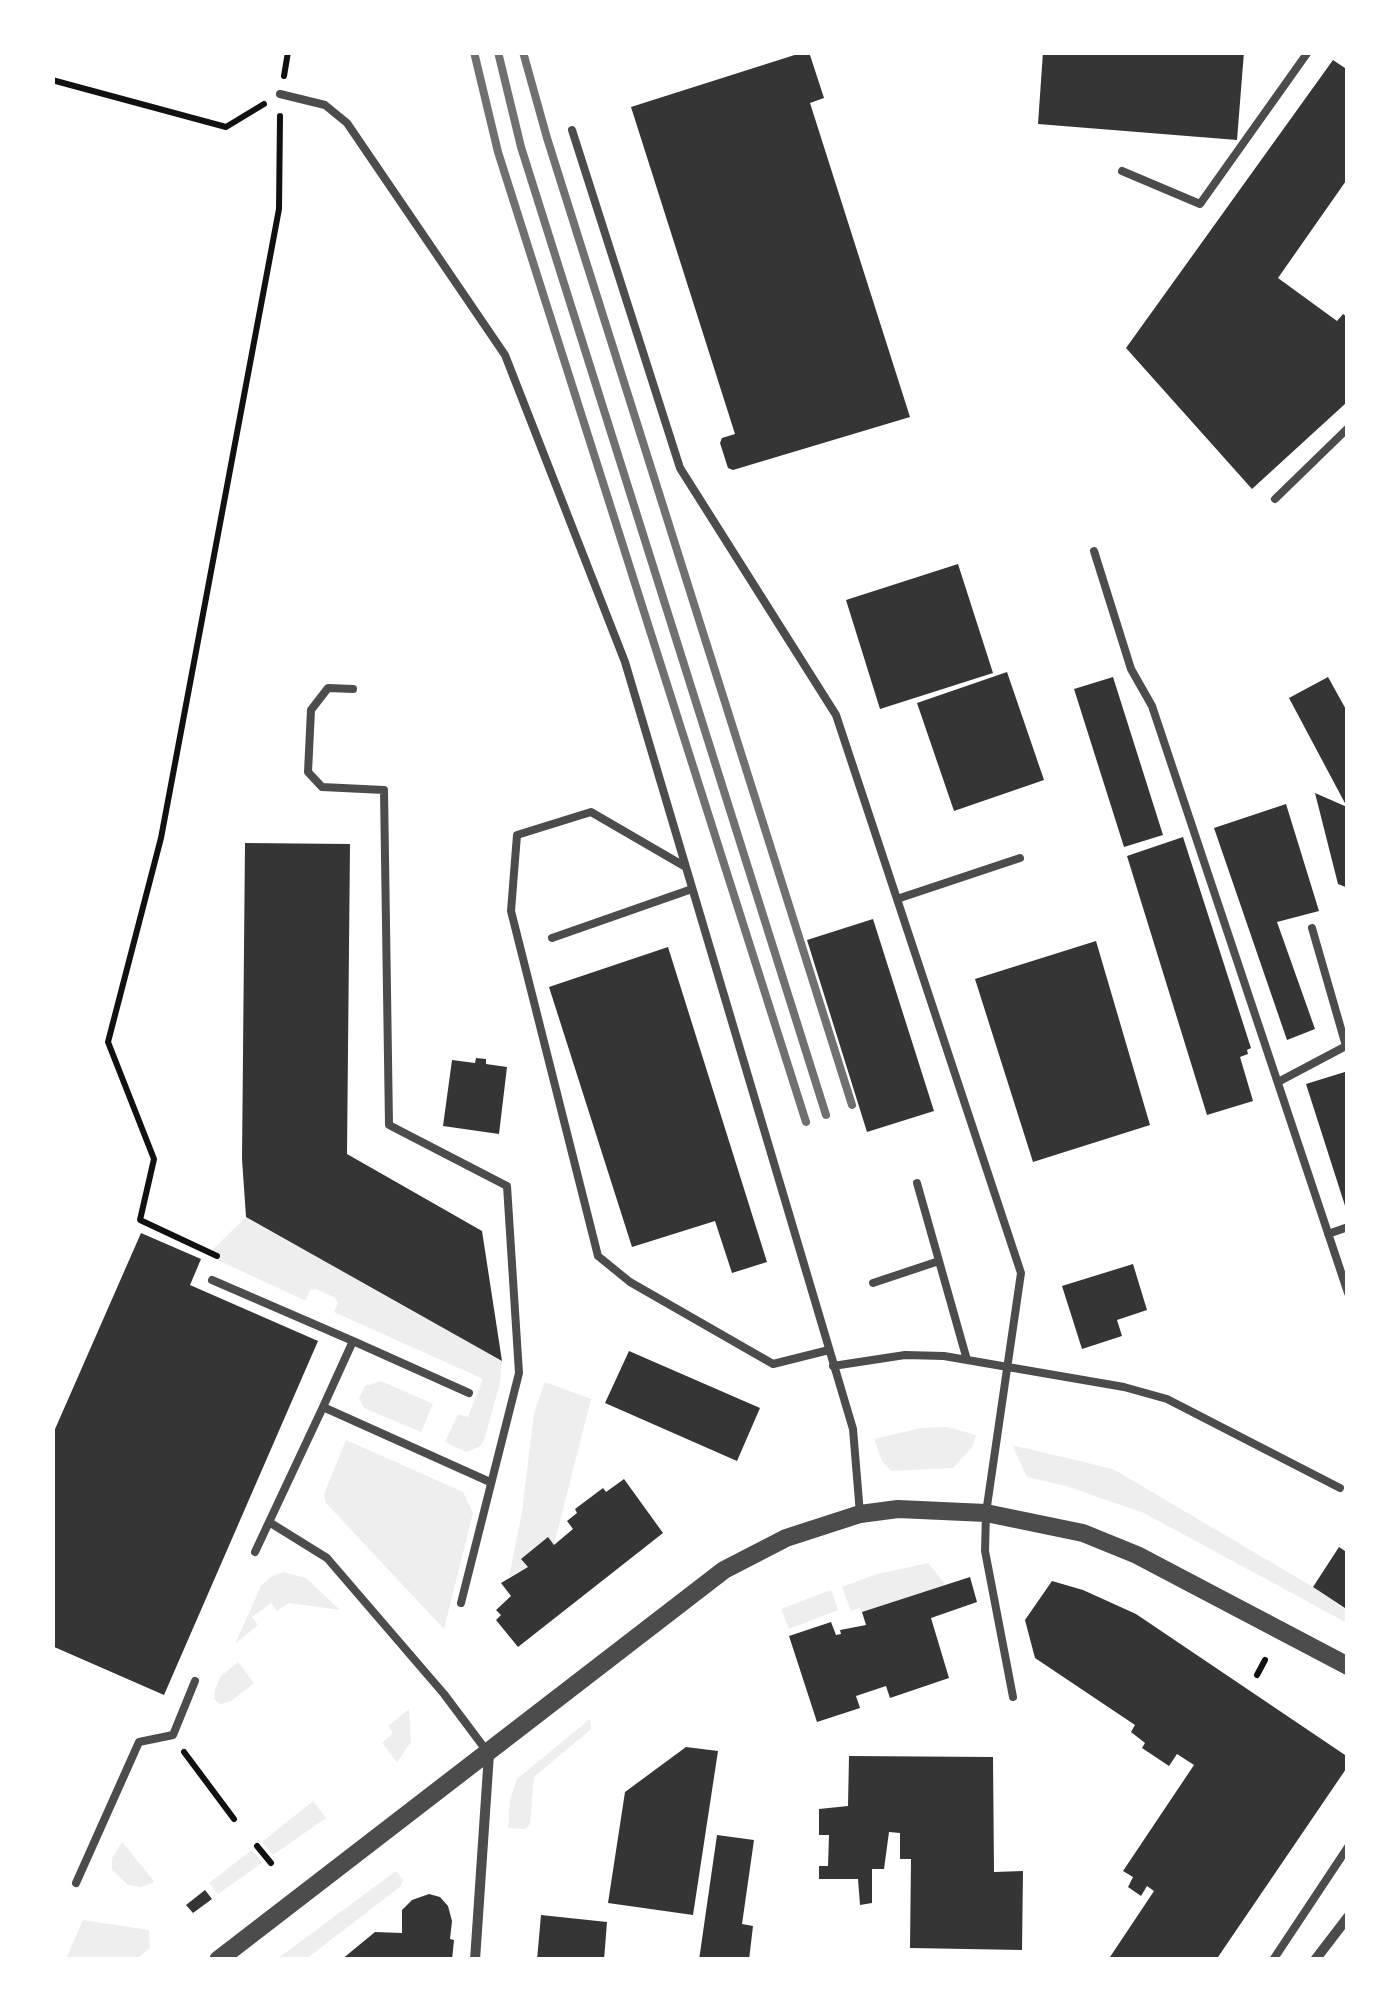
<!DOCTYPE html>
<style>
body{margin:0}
#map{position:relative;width:1400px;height:2012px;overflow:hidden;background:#fff;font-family:Merriweather,serif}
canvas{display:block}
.frame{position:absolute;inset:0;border:55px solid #fff;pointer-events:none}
</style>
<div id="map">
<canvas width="1400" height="2012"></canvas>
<div class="frame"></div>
</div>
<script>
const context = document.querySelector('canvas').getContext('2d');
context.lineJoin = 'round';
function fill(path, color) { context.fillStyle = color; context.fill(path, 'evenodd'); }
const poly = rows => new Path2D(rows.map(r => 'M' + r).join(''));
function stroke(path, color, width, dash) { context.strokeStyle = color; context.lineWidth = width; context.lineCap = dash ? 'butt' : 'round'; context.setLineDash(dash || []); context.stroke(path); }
const green = poly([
 [246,1217,502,1361,500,1383,484,1440,479,1447,466,1452,445,1442,458,1414,468,1417,483,1379,334,1312,338,1303,335,1298,316,1289,310,1290,306,1301,207,1255],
 [381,1381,433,1404,421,1432,364,1408,359,1398,365,1386],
 [545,1382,591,1399,554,1545,548,1538,522,1559,528,1567,509,1577,522,1512,534,1413],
 [947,1427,976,1435,972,1447,953,1468,891,1471,882,1461,874,1439,921,1428],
 [346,1440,463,1492,473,1513,444,1629,326,1503,324,1494],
 [1012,1445,1113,1469,1313,1587,1347,1610,1347,1623,1144,1513,1066,1486,1027,1477],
 [928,1563,946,1585,862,1612,860,1608,851,1611,842,1587,877,1574],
 [283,1572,306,1578,340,1610,289,1603,277,1611,271,1603,252,1617,258,1625,235,1644,261,1586,270,1577],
 [831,1590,838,1610,789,1629,781,1609],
 [238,1662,254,1683,230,1702,220,1704,214,1699,215,1689,221,1676],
 [409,1709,411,1742,397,1762,382,1743,393,1733,388,1726],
 [590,1719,591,1729,534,1777,530,1824,525,1829,508,1828,510,1799,517,1779],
 [313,1801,326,1818,273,1855,262,1842],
 [122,1842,154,1881,153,1883,140,1887,128,1885,112,1870,112,1858],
 [252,1850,262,1863,218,1894,209,1883],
 [396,1871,403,1880,401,1886,306,1959,277,1959],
 [83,1920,149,1930,150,1948,137,1959,66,1959]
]);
const building = poly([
 [804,52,809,52,824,98,810,103,910,417,733,470,728,468,720,443,722,438,735,434,631,107],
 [1043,52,1244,52,1237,140,1038,124],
 [1333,60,1348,70,1348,178,1278,278,1337,321,1343,314,1348,318,1346,403,1252,489,1126,348],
 [958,564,993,673,880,709,846,600],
 [1007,672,1044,780,954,811,917,703],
 [1113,677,1163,835,1124,847,1074,689],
 [1328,677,1348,713,1348,888,1338,884,1315,793,1347,807,1289,698],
 [1286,804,1319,911,1277,922,1315,1029,1287,1040,1214,828],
 [1183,837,1251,1048,1247,1050,1248,1054,1240,1057,1253,1101,1207,1115,1127,856],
 [245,843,350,844,347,1154,482,1231,502,1361,246,1217,242,1159],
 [873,919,934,1111,867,1132,807,940],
 [1096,941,1150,1125,1033,1162,975,979],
 [668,947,767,1262,732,1273,715,1221,632,1247,549,987],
 [476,1058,486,1059,486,1064,507,1067,499,1134,443,1126,452,1060,475,1063],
 [1348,1071,1348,1212,1347,1212,1306,1084],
 [141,1233,201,1259,190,1285,318,1341,164,1695,52,1646,52,1436],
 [1133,1264,1147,1310,1117,1320,1122,1336,1082,1349,1062,1286],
 [629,1351,760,1408,737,1461,605,1403],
 [624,1479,663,1533,518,1647,496,1620,501,1615,496,1610,511,1596,501,1583,528,1567,521,1559,548,1537,554,1545,573,1529,567,1521,577,1513,575,1509,603,1488,606,1492],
 [1339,1547,1348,1553,1348,1610,1313,1587],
 [970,1577,977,1602,931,1618,949,1678,890,1698,886,1686,856,1696,860,1708,817,1722,789,1636,831,1622,836,1635,841,1634,840,1630,866,1625,862,1612],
 [1052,1581,1083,1590,1136,1614,1348,1757,1348,1766,1216,1960,1108,1960,1154,1891,1147,1886,1141,1896,1128,1887,1133,1877,1123,1871,1194,1765,1177,1754,1169,1766,1142,1748,1145,1743,1131,1732,1135,1725,1035,1658,1025,1620],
 [686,1747,718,1751,693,1915,608,1903,625,1792],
 [849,1756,993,1757,994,1872,1023,1871,1022,1950,910,1948,911,1859,900,1859,900,1833,889,1832,884,1869,872,1869,872,1903,860,1905,858,1879,819,1879,819,1866,828,1866,829,1835,819,1835,819,1809,848,1806],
 [717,1835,754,1840,742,1924,753,1926,749,1960,699,1960],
 [205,1890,212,1899,193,1913,186,1905],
 [429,1894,440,1897,448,1906,452,1921,450,1939,454,1940,452,1960,341,1960,375,1932,402,1933,402,1910,412,1900],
 [541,1915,607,1922,604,1960,537,1960]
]);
const path = poly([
 [284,76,288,52],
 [52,80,226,127,264,104],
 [217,1256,140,1220,154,1159,108,1042,161,838,279,209,280,116],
 [1257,1675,1265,1660],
 [184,1752,234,1819],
 [257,1846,271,1863]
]);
const service = poly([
 [280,94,325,105,347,123,505,355,625,662,853,1429,860,1514],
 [572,130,680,468,836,715,1021,1273,986,1513,985,1551,1013,1697],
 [1122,171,1200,204,1308,52],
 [1275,499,1348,428],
 [1094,551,1131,669,1152,706,1348,1293],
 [353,689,328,688,311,710,308,772,322,787,384,790,389,1125,507,1186,519,1373,461,1603],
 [684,866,591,812,517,835,511,911,598,1256,630,1282,773,1364,829,1350],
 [897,899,1020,858],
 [552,938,692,889],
 [1278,1082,1346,1046,1312,928],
 [917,1183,967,1360],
 [1328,1234,1348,1227],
 [212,1280,353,1341],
 [873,1283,939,1261],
 [833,1366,905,1355,944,1356,1124,1387,1167,1399,1340,1488],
 [323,1407,353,1341,469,1393],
 [269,1522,327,1558,444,1694,486,1750],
 [255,1552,323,1407,490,1482],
 [76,1883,139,1742,173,1735,195,1681],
 [1273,1960,1348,1847]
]);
const minor = poly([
 [475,1960,489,1754],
 [1315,1960,1348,1917]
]);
const tertiary = poly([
 [218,1960,724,1570,786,1538,860,1514,898,1509,986,1513,1083,1533,1137,1555,1348,1666]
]);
const rail = poly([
 [474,52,498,152,806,1122],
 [498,52,521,147,826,1115],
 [523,52,547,138,852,1105]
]);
fill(green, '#eee');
fill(building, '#353535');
stroke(path, '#111', 6);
stroke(service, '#4c4c4c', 8);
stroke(minor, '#4c4c4c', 10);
stroke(tertiary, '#4c4c4c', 18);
stroke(rail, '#707070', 8);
</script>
